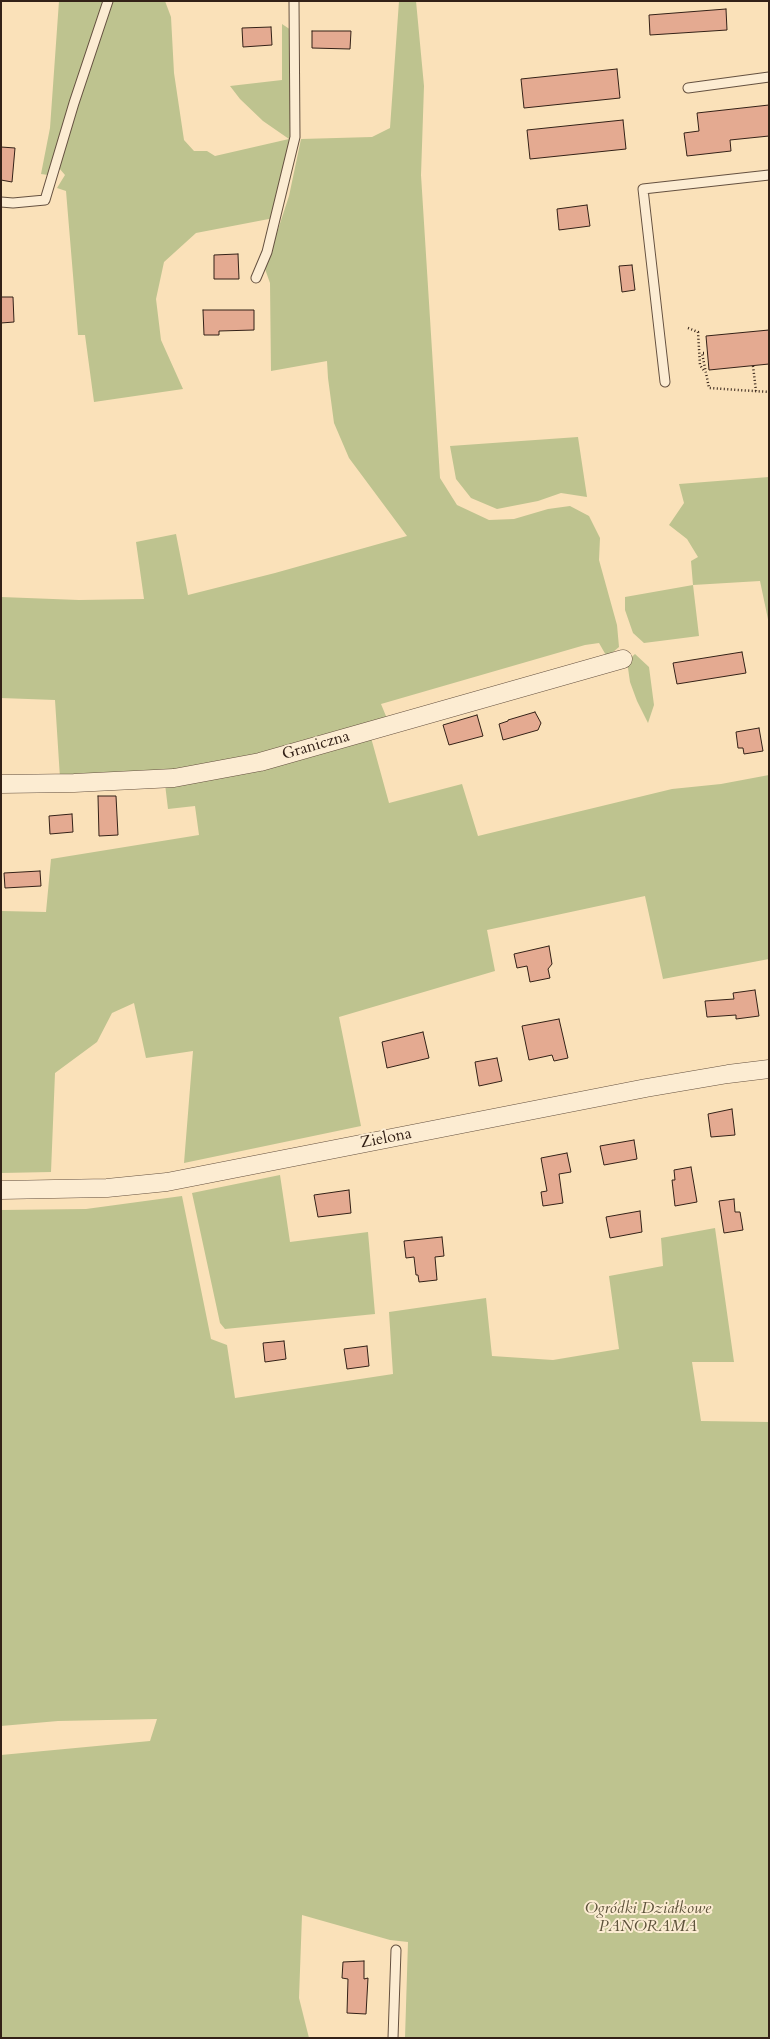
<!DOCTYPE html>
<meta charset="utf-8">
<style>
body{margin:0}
#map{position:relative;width:770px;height:2039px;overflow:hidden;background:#fae1b9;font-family:Cardo,serif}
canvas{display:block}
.frame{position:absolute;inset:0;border:2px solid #332117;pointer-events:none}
</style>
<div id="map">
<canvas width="770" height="2039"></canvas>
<div class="frame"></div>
</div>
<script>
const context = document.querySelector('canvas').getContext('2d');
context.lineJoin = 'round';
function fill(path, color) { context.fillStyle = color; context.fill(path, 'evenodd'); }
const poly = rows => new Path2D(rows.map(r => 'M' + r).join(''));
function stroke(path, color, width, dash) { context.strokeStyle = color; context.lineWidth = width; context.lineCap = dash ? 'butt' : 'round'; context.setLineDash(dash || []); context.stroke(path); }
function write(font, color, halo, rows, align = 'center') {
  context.font = font + ' Cardo,serif'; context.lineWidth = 4; context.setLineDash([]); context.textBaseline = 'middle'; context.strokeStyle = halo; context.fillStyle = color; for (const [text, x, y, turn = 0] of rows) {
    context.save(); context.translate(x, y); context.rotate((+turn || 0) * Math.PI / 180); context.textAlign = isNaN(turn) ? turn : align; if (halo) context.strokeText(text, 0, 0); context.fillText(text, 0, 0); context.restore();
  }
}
const green = poly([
 [59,1,105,1,48,175,41,174,50,128],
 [111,1,165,1,171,17,174,73,184,140,194,151,207,151,215,156,289,139,263,121,240,99,230,86,282,80,282,24,291,30,291,132,274,218,196,233,164,262,156,299,161,340,183,389,94,402,85,335,78,335,66,191,57,188,65,175,59,168,64,146],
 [399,1,416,1,424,86,421,175,440,478,457,505,489,520,514,519,548,509,570,506,589,516,600,538,599,560,617,625,619,647,607,657,599,643,585,645,381,704,388,721,235,761,163,773,60,778,55,700,1,698,1,597,79,600,144,599,136,542,176,534,188,595,275,573,407,536,349,458,334,423,328,378,327,361,271,371,270,283,265,269,289,196,301,139,372,137,390,128],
 [578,437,587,497,561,493,538,501,497,509,471,498,456,479,450,446],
 [769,477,769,624,760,581,693,585,699,636,644,643,633,633,625,610,625,597,693,585,691,561,698,557,687,539,669,525,684,503,679,484],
 [635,654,649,667,654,705,648,723,637,701,630,682,627,661],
 [370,734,389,803,462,784,478,836,672,789,721,784,769,775,769,959,663,979,645,896,487,930,495,971,339,1017,361,1126,184,1163,193,1051,146,1058,134,1003,112,1013,97,1042,55,1073,51,1172,1,1173,1,904,2,911,46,912,51,859,199,835,195,806,168,809,165,784],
 [280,1175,290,1242,368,1232,375,1314,225,1329,220,1323,192,1193],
 [182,1196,211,1339,227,1345,235,1398,393,1374,389,1312,486,1298,492,1356,553,1360,619,1349,609,1276,663,1266,661,1238,715,1228,734,1362,692,1362,701,1421,769,1422,769,2038,405,2038,408,1942,390,1940,302,1915,299,1998,309,2038,1,2038,1,1755,150,1741,157,1719,58,1721,1,1726,1,1210,86,1209]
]);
const building = poly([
 [726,9,727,30,650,35,649,15,726,9],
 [271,27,272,45,243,47,242,28,271,27],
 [312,31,351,31,350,49,312,48,312,31],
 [617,69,620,98,524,108,521,79,617,69],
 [769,105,769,136,730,140,731,151,687,156,684,133,699,131,697,113,769,105],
 [623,120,626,149,530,159,527,130,623,120],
 [1,147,15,148,12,182,1,180,1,147],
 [587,205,590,226,559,230,557,209,587,205],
 [238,254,239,279,214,279,214,255,238,254],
 [632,265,635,290,622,292,619,266,632,265],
 [1,297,13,297,14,322,1,323,1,297],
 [203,310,254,310,254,330,219,331,219,335,204,335,203,310],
 [769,330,769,364,709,370,706,336,769,330],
 [742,652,746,673,677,684,673,663,742,652],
 [535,712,541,723,538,730,503,740,499,724,508,721,508,720,535,712],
 [477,715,483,736,449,745,443,725,477,715],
 [759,728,763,751,744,754,743,748,738,748,736,732,759,728],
 [98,796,116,796,118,835,99,836,98,796],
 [72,814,73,832,50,834,49,816,72,814],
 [40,871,41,886,5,888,4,873,40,871],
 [549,946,552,964,548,969,550,978,530,982,527,966,517,968,514,954,549,946],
 [755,990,759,1016,736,1019,736,1015,707,1017,705,1001,734,999,733,993,755,990],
 [559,1019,568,1058,554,1061,552,1055,529,1060,522,1026,559,1019],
 [423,1032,429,1058,387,1068,382,1042,423,1032],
 [497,1058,502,1081,479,1086,475,1062,497,1058],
 [732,1109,735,1135,711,1137,708,1114,732,1109],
 [634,1140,637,1159,604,1165,600,1146,634,1140],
 [567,1153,571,1172,559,1174,563,1203,543,1206,541,1192,547,1191,541,1158,567,1153],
 [691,1167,697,1202,675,1206,672,1180,675,1180,674,1170,691,1167],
 [349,1190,351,1213,318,1217,314,1195,349,1190],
 [734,1199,735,1212,740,1212,743,1230,724,1233,719,1201,734,1199],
 [640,1211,642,1232,610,1238,606,1217,640,1211],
 [442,1237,444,1256,435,1257,437,1280,419,1282,418,1275,416,1275,414,1257,406,1258,404,1241,442,1237],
 [284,1341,286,1359,265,1362,263,1343,284,1341],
 [367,1346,369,1366,347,1369,344,1349,367,1346],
 [364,1961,364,1979,368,1978,366,2014,347,2013,348,1979,342,1978,343,1962,364,1961]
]);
const path = poly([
 [688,328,698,332,700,365,705,372],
 [704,353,702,353,709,388,769,392],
 [753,366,756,391]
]);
const service = poly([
 [688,88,769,77],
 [1,202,13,203,45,200,74,103,108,1],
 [256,278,267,252,295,137,294,1],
 [665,382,643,189,769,175],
 [393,2038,396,1950]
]);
const minor = poly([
 [1,784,74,783,174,778,260,762,623,659],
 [1,1190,107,1188,167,1182,646,1088,728,1074,769,1069]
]);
const streetNames = [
 ["Graniczna",316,746,-16],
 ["Zielona",386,1139,-11]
];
const parkNames = [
 ["Ogródki Działkowe",648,1909],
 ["PANORAMA",648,1927]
];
fill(green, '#bec38f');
fill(building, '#e4aa91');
stroke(building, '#332117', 1);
stroke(service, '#655140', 11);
stroke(minor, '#655140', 19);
stroke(path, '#332117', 2.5, [1, 2.5]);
stroke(service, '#fcecd2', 9);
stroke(minor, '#fcecd2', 18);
write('16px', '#332117', '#fcecd2', streetNames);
write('italic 16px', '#5d523b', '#fcecd2', parkNames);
</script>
